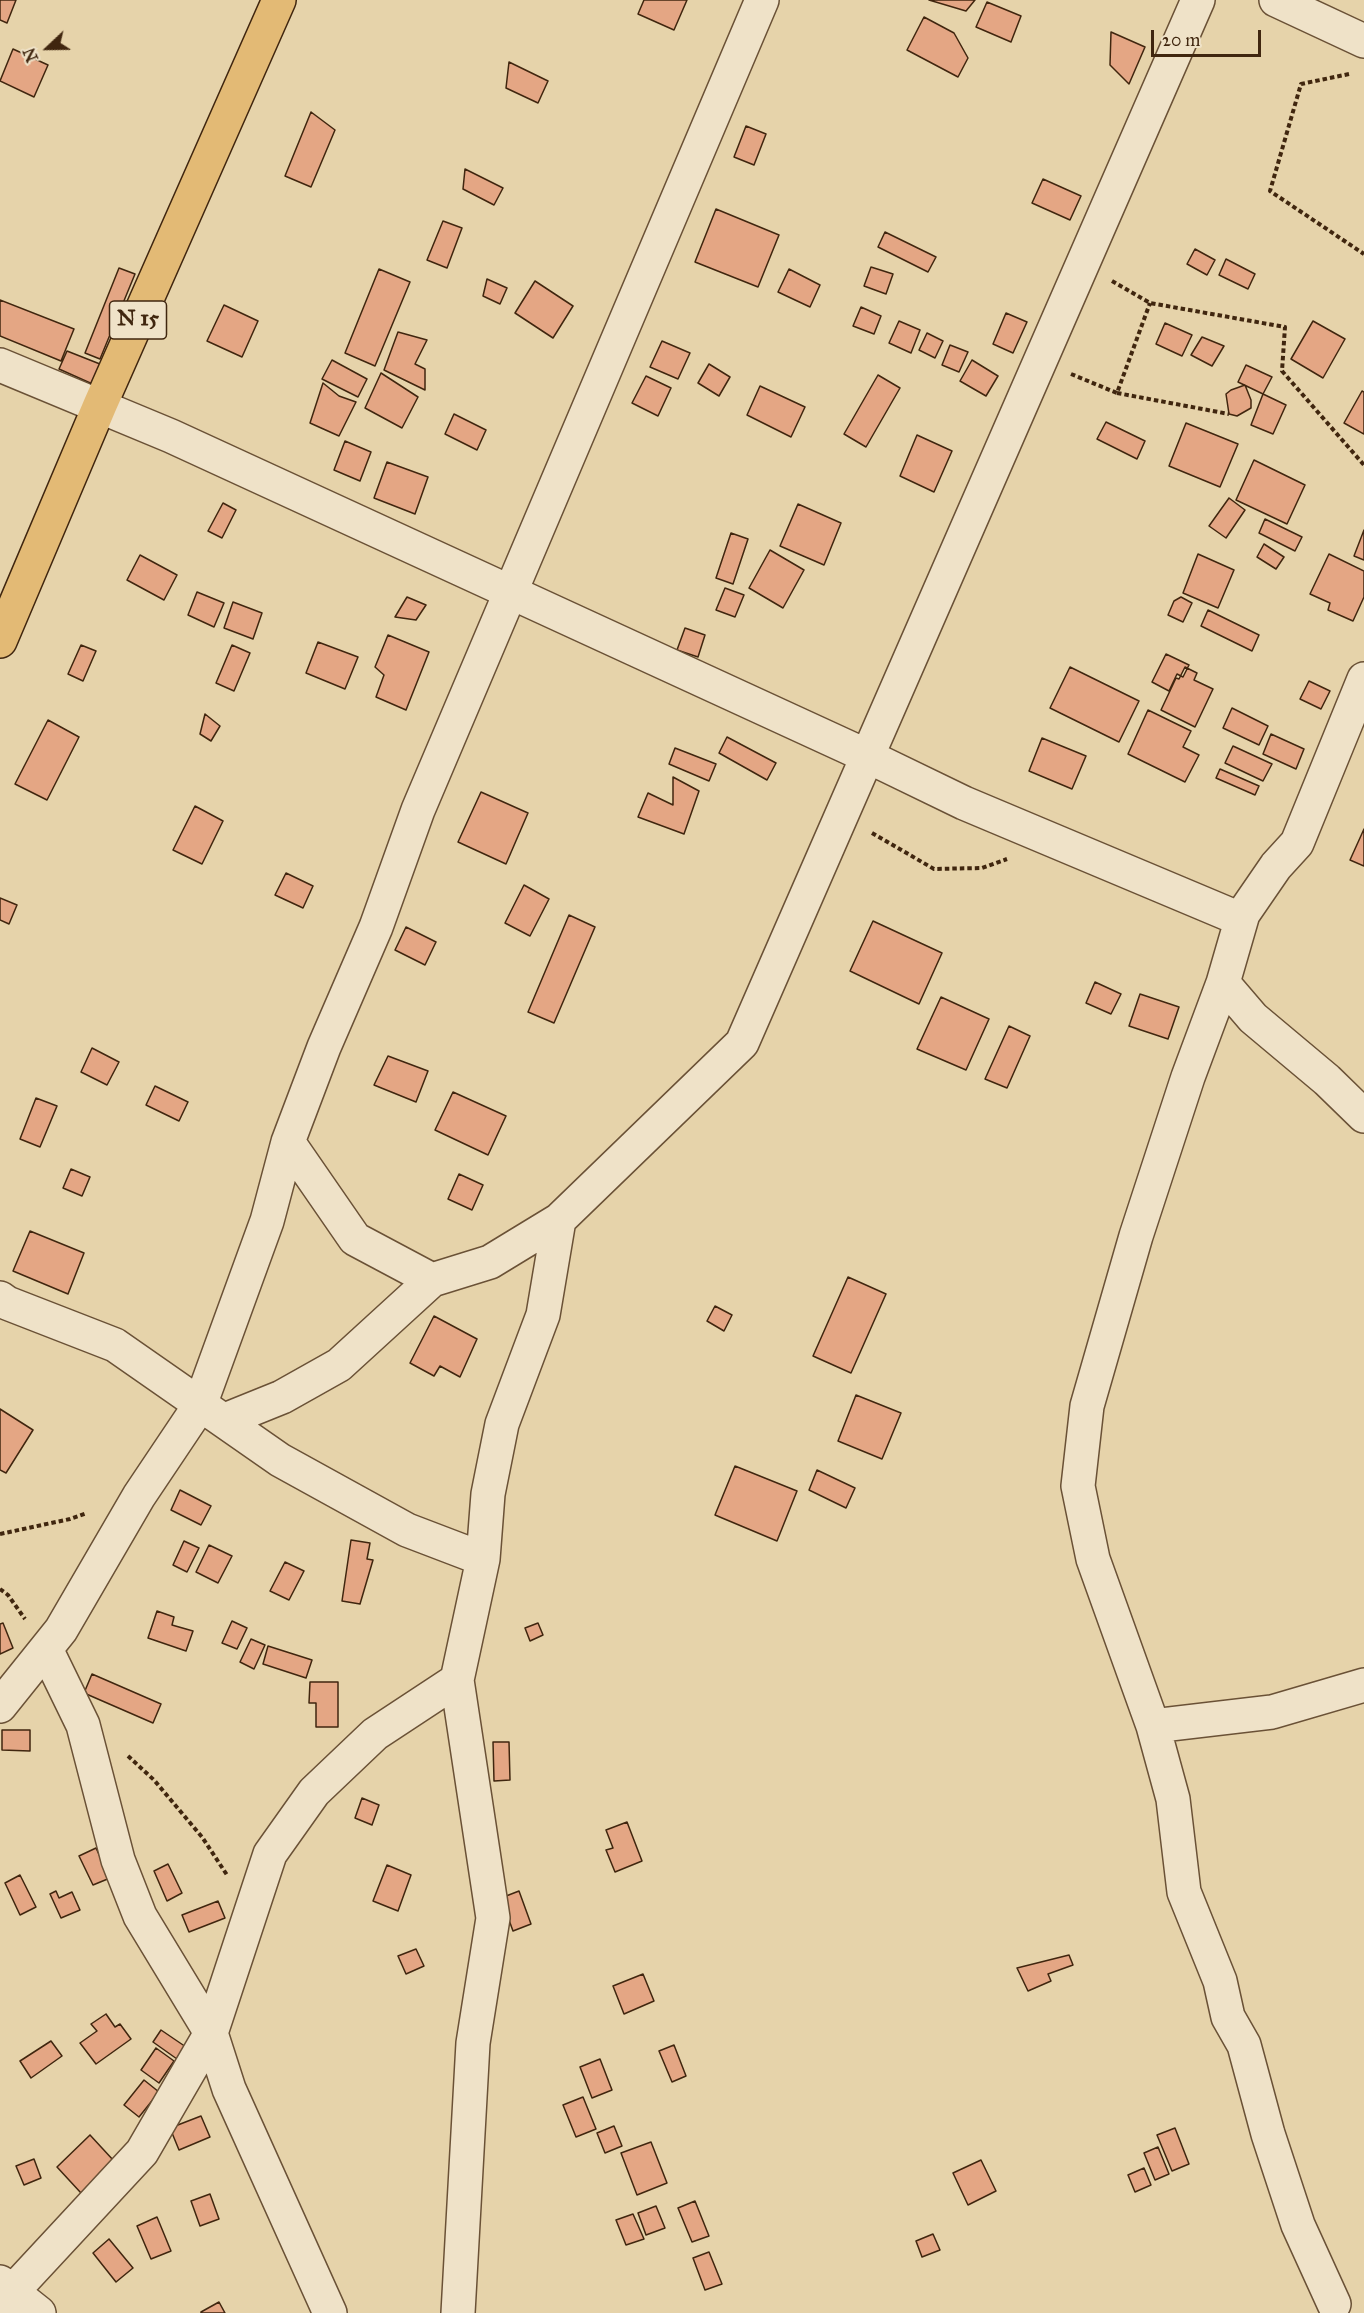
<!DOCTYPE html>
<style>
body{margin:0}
#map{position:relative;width:1364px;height:2313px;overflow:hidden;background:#e6d3aa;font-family:"IM FELL Great Primer",serif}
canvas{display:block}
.north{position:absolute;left:18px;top:18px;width:60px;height:60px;-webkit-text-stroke:4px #efe2c8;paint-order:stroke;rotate:248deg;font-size:16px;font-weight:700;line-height:24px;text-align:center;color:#40260f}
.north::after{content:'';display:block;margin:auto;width:21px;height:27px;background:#40260f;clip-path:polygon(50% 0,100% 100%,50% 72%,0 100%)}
.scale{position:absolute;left:1151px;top:30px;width:110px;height:27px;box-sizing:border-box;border:3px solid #40260f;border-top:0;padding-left:8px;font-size:18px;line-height:21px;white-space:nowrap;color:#40260f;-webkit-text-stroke:4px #efe2c8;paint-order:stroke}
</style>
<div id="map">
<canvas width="1364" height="2313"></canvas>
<div class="north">N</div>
<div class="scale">20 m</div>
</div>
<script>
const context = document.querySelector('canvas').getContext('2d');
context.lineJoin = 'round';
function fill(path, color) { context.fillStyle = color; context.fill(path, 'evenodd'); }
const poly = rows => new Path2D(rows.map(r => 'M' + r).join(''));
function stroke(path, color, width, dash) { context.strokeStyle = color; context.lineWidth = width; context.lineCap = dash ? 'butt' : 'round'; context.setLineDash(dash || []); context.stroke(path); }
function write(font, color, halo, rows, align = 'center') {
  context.font = font + ' "IM FELL Great Primer",serif'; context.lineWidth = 5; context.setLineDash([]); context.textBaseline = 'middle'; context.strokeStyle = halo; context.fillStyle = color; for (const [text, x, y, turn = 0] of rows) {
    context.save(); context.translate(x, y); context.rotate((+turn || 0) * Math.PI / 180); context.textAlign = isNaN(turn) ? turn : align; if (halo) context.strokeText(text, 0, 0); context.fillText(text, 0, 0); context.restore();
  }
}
const building = poly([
 [0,0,16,0,7,23,0,20,0,0],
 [644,0,687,0,674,30,638,14,644,0],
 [929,0,975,0,966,11,929,0],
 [987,2,1021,16,1011,42,976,27,987,2],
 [924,17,954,33,968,58,958,77,907,50,924,17],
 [1111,32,1145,47,1129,84,1110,65,1111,32],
 [13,49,48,65,34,97,0,81,13,49],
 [509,62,548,81,538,103,506,88,509,62],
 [311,112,335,130,311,187,285,176,311,112],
 [746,126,766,134,754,165,734,157,746,126],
 [465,169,503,188,494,205,463,189,465,169],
 [1043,179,1081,196,1070,220,1032,203,1043,179],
 [716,209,779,235,758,287,695,262,716,209],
 [443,221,462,228,447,268,427,260,443,221],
 [885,232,936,257,928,272,878,247,885,232],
 [1195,249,1215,260,1207,275,1187,264,1195,249],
 [1226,259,1255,274,1248,289,1219,275,1226,259],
 [871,267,893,274,886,294,864,286,871,267],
 [119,268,135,274,100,359,85,353,119,268],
 [379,269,410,282,375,366,345,353,379,269],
 [789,269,820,285,810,307,778,292,789,269],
 [487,279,507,288,500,304,483,296,487,279],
 [535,281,573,306,553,338,515,313,535,281],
 [0,300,74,329,61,361,0,336,0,300],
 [224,305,258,321,242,357,207,341,224,305],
 [861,307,881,316,874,334,853,326,861,307],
 [1006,313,1027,322,1013,353,993,344,1006,313],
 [899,321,920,330,911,353,889,343,899,321],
 [1313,321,1345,339,1323,378,1291,359,1313,321],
 [1165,323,1192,335,1182,356,1156,344,1165,323],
 [398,332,427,340,415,364,425,369,425,390,384,370,398,332],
 [927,333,943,341,935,358,919,350,927,333],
 [1202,337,1224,346,1212,366,1191,355,1202,337],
 [662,341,690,353,678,379,650,367,662,341],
 [950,345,968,352,959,372,942,365,950,345],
 [67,351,105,366,97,386,59,369,67,351],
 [332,360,367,379,358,397,322,379,332,360],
 [972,360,998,376,986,396,960,381,972,360],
 [709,364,730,377,719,396,698,383,709,364],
 [1246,365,1272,377,1263,394,1238,382,1246,365],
 [381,373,418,397,402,428,365,408,381,373],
 [878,375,900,388,866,447,844,434,878,375],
 [646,376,671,388,658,416,632,403,646,376],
 [323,383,339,396,356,402,339,436,310,423,323,383],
 [1245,385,1251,400,1251,408,1237,416,1229,414,1226,394,1231,390,1245,385],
 [760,386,805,407,791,437,747,415,760,386],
 [1362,391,1364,392,1364,434,1344,423,1362,391],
 [1263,394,1286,405,1273,434,1251,425,1263,394],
 [454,414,486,430,477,450,445,434,454,414],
 [1106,422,1145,441,1137,459,1097,439,1106,422],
 [1186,423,1238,444,1220,487,1169,466,1186,423],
 [917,435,952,451,934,492,900,476,917,435],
 [345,441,371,452,360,481,334,470,345,441],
 [1254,460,1305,485,1287,524,1236,500,1254,460],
 [387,462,428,477,415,514,374,498,387,462],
 [1229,498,1245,510,1226,538,1209,526,1229,498],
 [223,503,236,510,222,538,208,531,223,503],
 [798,504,841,523,824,565,780,546,798,504],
 [1265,519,1302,537,1295,551,1259,533,1265,519],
 [1364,530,1364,560,1354,556,1364,530],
 [731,533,748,539,733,584,716,578,731,533],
 [1264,544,1284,557,1276,569,1257,557,1264,544],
 [770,550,804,570,783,608,749,588,770,550],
 [1198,554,1234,570,1218,608,1183,593,1198,554],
 [1329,554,1364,571,1364,597,1353,621,1328,610,1330,603,1310,594,1329,554],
 [140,555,177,575,164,600,127,580,140,555],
 [725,588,744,595,735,617,716,610,725,588],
 [197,592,224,603,214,627,188,615,197,592],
 [407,597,426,605,416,620,395,617,407,597],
 [1181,597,1192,603,1183,622,1168,615,1174,601,1181,597],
 [233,602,262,613,253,639,224,628,233,602],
 [1208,610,1259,635,1252,651,1201,626,1208,610],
 [685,628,705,635,698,657,677,650,685,628],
 [388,635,429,652,406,710,376,697,384,675,375,667,388,635],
 [318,642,358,657,345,689,306,673,318,642],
 [81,645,96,651,83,681,68,674,81,645],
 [232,645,250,653,234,691,216,683,232,645],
 [1166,654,1189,665,1183,677,1177,674,1169,691,1152,682,1166,654],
 [1070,667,1139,701,1119,742,1050,708,1070,667],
 [1185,667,1197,673,1194,680,1213,689,1195,727,1161,710,1176,678,1179,679,1185,667],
 [1309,681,1330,691,1321,709,1300,699,1309,681],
 [1232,708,1268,726,1259,745,1223,728,1232,708],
 [1148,710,1191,731,1183,747,1199,755,1185,782,1128,754,1148,710],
 [205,714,220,726,211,741,200,734,205,714],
 [48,720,79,737,47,800,15,784,48,720],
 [1271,734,1304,749,1296,769,1263,754,1271,734],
 [727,737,776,763,767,780,719,753,727,737],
 [1042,738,1086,756,1072,789,1029,771,1042,738],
 [1233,746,1272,764,1263,781,1225,763,1233,746],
 [675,748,716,764,709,781,669,764,675,748],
 [1220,769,1259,786,1255,795,1216,778,1220,769],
 [673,777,699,791,684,834,638,817,648,793,673,805,673,777],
 [481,792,528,813,506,864,458,842,481,792],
 [195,806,223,821,202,864,173,850,195,806],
 [1364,829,1364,866,1350,860,1364,829],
 [286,873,313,886,303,908,275,895,286,873],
 [524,885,549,899,530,936,505,923,524,885],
 [0,898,17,905,9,924,0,920,0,898],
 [569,915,595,927,554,1023,528,1012,569,915],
 [873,921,942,953,919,1004,850,971,873,921],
 [406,927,436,942,425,965,395,950,406,927],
 [1095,982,1121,994,1111,1014,1086,1003,1095,982],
 [1140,994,1179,1007,1168,1039,1129,1026,1140,994],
 [941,997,989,1019,966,1070,917,1049,941,997],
 [1009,1026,1030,1036,1007,1088,985,1079,1009,1026],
 [92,1048,119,1062,107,1085,81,1072,92,1048],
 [388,1056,428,1071,416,1102,374,1085,388,1056],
 [155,1086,188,1102,179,1121,146,1105,155,1086],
 [453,1092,506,1116,488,1155,435,1130,453,1092],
 [36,1098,57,1106,40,1147,20,1139,36,1098],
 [71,1169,90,1177,82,1196,63,1188,71,1169],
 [459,1174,483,1185,472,1210,448,1199,459,1174],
 [30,1231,84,1253,68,1294,13,1271,30,1231],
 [848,1277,886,1294,851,1373,813,1356,848,1277],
 [715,1306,732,1315,724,1331,707,1321,715,1306],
 [434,1316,477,1339,460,1377,440,1366,434,1376,410,1363,434,1316],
 [856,1395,901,1413,882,1459,838,1441,856,1395],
 [0,1409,33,1430,6,1473,0,1470,0,1409],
 [735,1466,797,1491,777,1541,715,1515,735,1466],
 [817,1470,855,1488,846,1508,809,1490,817,1470],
 [180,1490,211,1506,201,1525,171,1510,180,1490],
 [351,1540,370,1543,367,1559,373,1560,360,1604,342,1601,351,1540],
 [184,1541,199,1548,187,1572,173,1565,184,1541],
 [209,1545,232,1556,218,1583,196,1572,209,1545],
 [285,1562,304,1571,289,1600,270,1591,285,1562],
 [157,1611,174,1617,172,1625,193,1631,186,1651,148,1638,157,1611],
 [232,1621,247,1628,237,1649,222,1643,232,1621],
 [3,1623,13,1648,0,1654,0,1624,3,1623],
 [538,1623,543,1635,530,1641,525,1628,538,1623],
 [251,1639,265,1645,254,1669,240,1662,251,1639],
 [268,1646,312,1660,306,1678,263,1664,268,1646],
 [92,1674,161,1704,153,1723,84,1693,92,1674],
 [310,1682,338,1682,338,1727,316,1727,316,1703,309,1703,310,1682],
 [2,1730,30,1730,30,1751,2,1750,2,1730],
 [493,1742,509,1742,510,1780,494,1781,493,1742],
 [362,1798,379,1805,372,1825,355,1818,362,1798],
 [627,1822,642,1861,615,1872,606,1850,613,1848,606,1830,627,1822],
 [96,1848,110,1878,93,1885,79,1856,96,1848],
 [168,1864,182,1893,167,1901,154,1871,168,1864],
 [387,1865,411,1875,398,1911,373,1901,387,1865],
 [20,1875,36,1907,20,1915,5,1883,20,1875],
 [56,1891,59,1898,72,1892,80,1910,61,1918,50,1894,56,1891],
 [519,1891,531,1924,513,1931,501,1898,519,1891],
 [218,1901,225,1918,189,1932,182,1915,218,1901],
 [416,1949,424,1966,406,1974,398,1956,416,1949],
 [1069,1955,1073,1965,1048,1974,1051,1981,1028,1991,1017,1968,1069,1955],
 [643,1974,654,2001,624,2014,613,1986,643,1974],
 [106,2014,115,2027,120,2024,131,2039,96,2064,80,2043,97,2031,91,2024,106,2014],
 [161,2030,186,2047,177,2059,153,2042,161,2030],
 [51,2041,62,2056,31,2078,20,2061,51,2041],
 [674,2045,686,2076,672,2082,659,2051,674,2045],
 [156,2048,174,2061,159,2083,141,2070,156,2048],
 [600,2059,612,2090,592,2098,580,2067,600,2059],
 [144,2080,159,2092,139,2117,124,2105,144,2080],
 [583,2097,596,2129,576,2137,563,2105,583,2097],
 [201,2116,210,2137,179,2150,170,2128,201,2116],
 [614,2126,622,2146,605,2153,597,2133,614,2126],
 [1175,2128,1189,2164,1172,2171,1157,2135,1175,2128],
 [90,2135,114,2161,81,2193,57,2167,90,2135],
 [651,2142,667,2183,637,2195,621,2153,651,2142],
 [1158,2147,1169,2174,1155,2180,1144,2153,1158,2147],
 [34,2159,41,2178,24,2185,16,2166,34,2159],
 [981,2160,996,2191,968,2205,953,2173,981,2160],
 [1144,2168,1151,2185,1135,2192,1128,2175,1144,2168],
 [210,2194,219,2219,200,2226,191,2201,210,2194],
 [695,2201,709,2236,692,2242,678,2208,695,2201],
 [656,2206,665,2228,646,2235,638,2213,656,2206],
 [633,2214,644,2239,626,2245,616,2220,633,2214],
 [157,2217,171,2251,151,2259,137,2226,157,2217],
 [933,2234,940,2250,922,2257,916,2241,933,2234],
 [109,2239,133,2268,116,2282,93,2253,109,2239],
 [709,2252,722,2284,705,2290,693,2258,709,2252],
 [219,2302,225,2313,201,2313,201,2312,219,2302]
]);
const path = poly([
 [1349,74,1301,84,1270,191,1364,254],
 [1112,281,1150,303,1285,327,1282,371,1364,465],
 [1071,374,1117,393,1150,303],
 [1117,393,1229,414],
 [872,833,934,869,982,868,1007,859],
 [0,1534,70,1519,87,1513],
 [0,1589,8,1595,25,1619],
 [128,1756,154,1780,202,1837,227,1875]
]);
const street = poly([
 [1276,0,1364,41],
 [0,365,171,436,867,756,964,803,1233,916,1243,914,1276,866,1297,843,1364,679],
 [1243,914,1223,983,1188,1077,1136,1236,1087,1406,1078,1486,1093,1559,1153,1726,1173,1799,1184,1892,1220,1981,1228,2017,1244,2045,1268,2134,1298,2225,1334,2304],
 [1223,983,1253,1018,1327,1080,1364,1116],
 [288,1142,355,1239,432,1280,490,1262,559,1220,543,1315,502,1424,488,1494,483,1559,457,1680,493,1918,473,2043,458,2313],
 [559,1220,742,1043,1198,0],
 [0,1298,7,1303,115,1345,280,1460,407,1530,483,1559],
 [225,1420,282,1397,339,1365,432,1280],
 [46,1649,83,1725,118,1860,140,1916,211,2033,229,2089,330,2313],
 [0,1706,61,1630,139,1496,200,1405,267,1221,288,1142,324,1047,376,927,418,810,762,0],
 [1153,1726,1272,1712,1364,1685],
 [0,2282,39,2313],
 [0,2308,12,2292,142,2152,211,2033,270,1854,314,1792,375,1734,457,1680]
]);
const primary = poly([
 [0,641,100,405,279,0]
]);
const shields = [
 [138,320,57]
];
const shieldNames = [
 ["N 15",138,320]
];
fill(building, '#e4a684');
stroke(building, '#40260f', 1.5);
stroke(street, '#6a5136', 36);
stroke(primary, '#40260f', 36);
stroke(path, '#40260f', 4, [4.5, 3]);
stroke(street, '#efe2c8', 33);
stroke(primary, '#e3ba75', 33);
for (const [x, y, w] of shields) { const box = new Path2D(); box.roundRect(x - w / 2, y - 19, w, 38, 4.5); context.fillStyle = '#efe2c8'; context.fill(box); stroke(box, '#40260f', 1.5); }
write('bold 22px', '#40260f', null, shieldNames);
</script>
